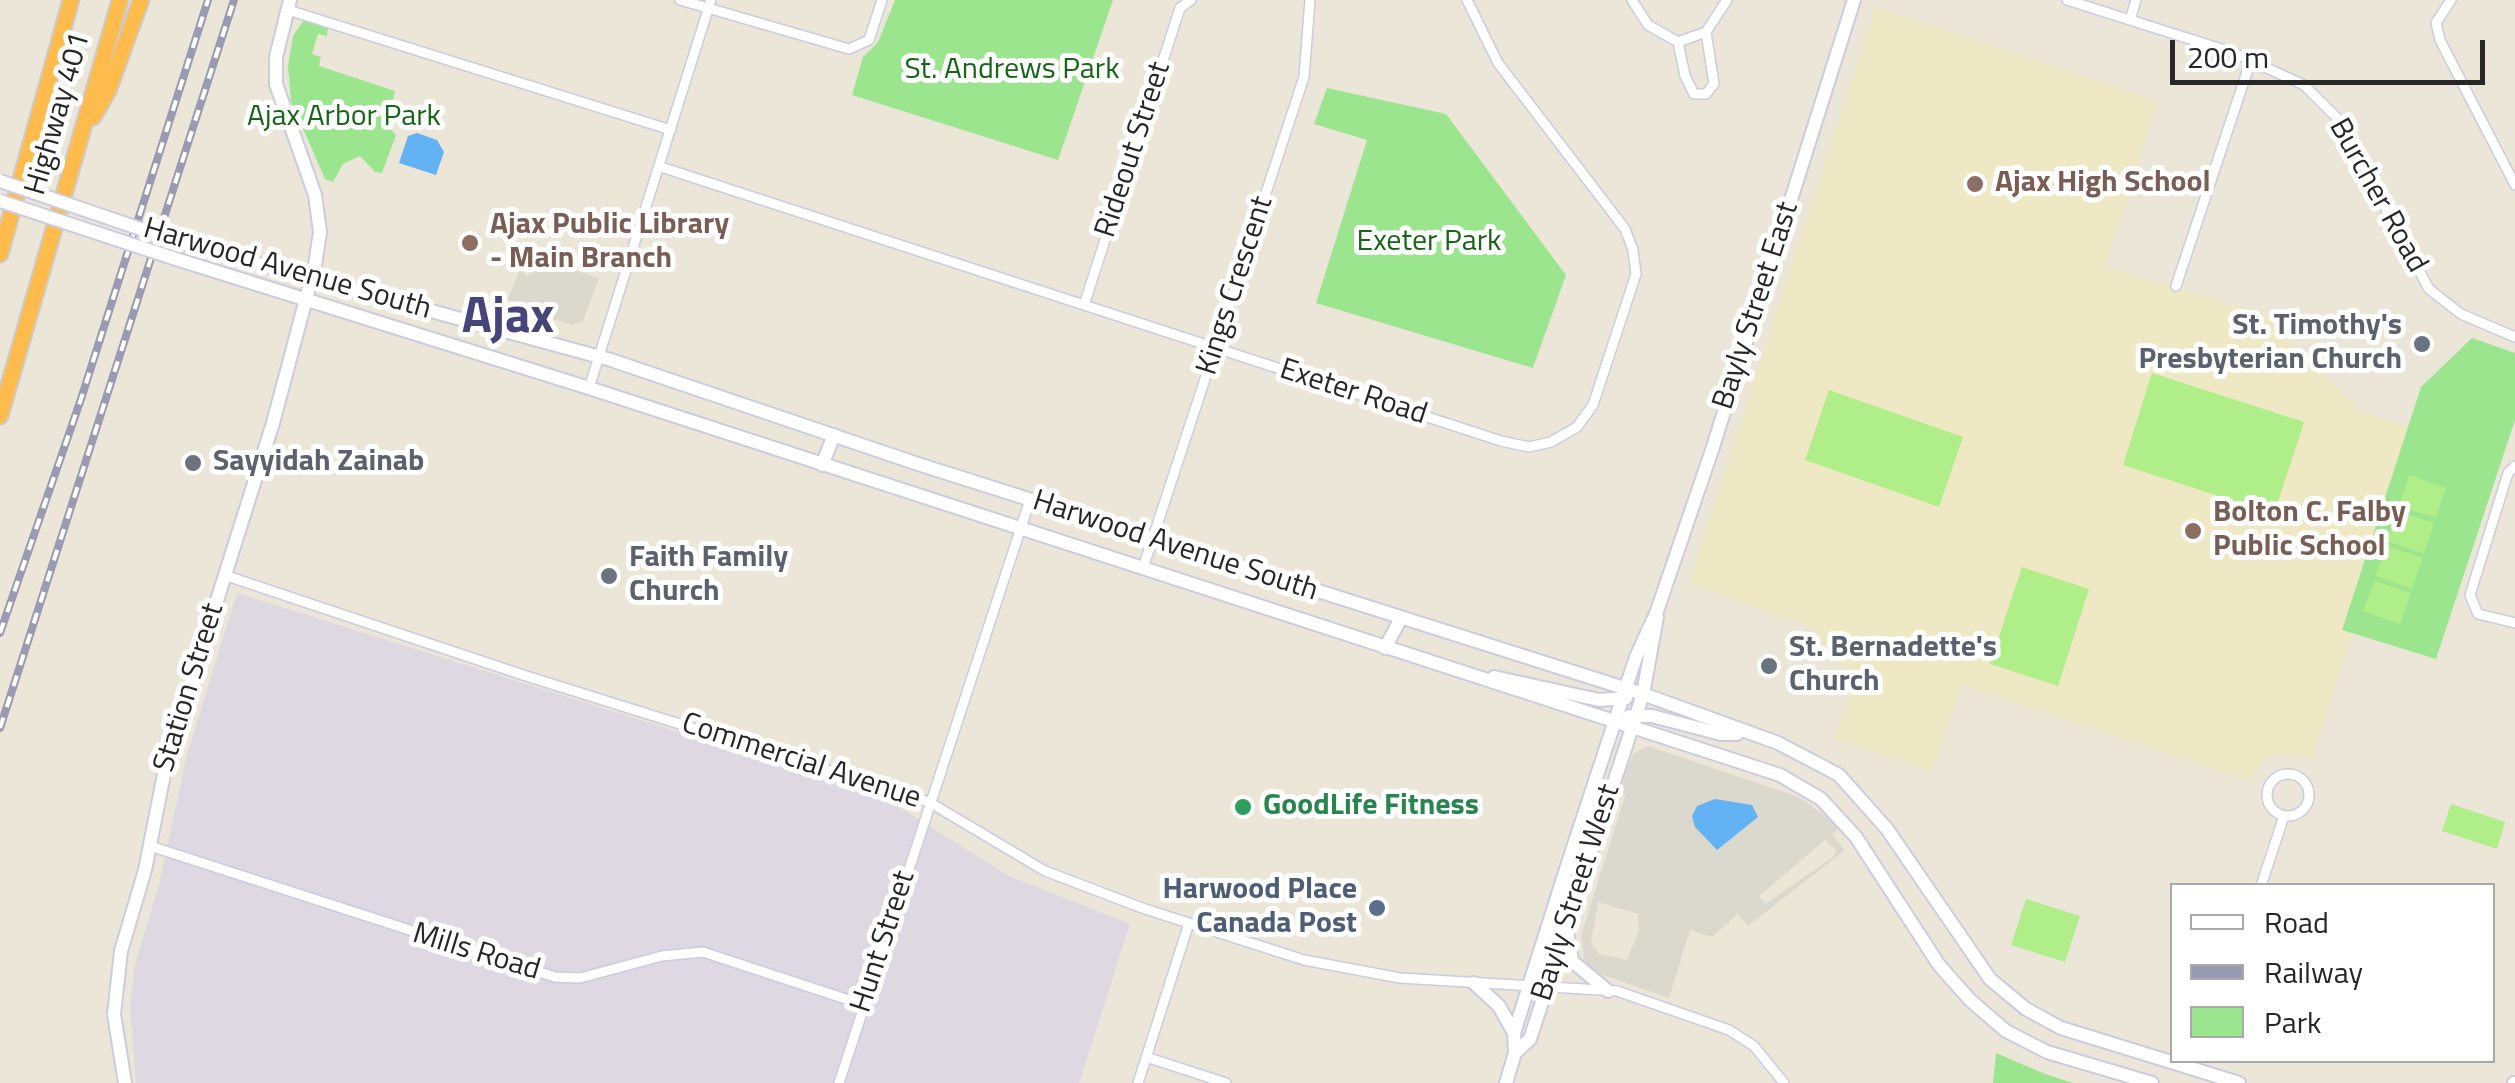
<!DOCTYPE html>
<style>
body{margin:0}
#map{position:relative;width:2515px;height:1083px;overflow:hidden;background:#ebe6d7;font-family:"Titillium Web",sans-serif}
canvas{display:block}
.legend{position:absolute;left:2170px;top:883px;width:325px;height:180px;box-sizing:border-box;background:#fff;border:2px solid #a9a9a9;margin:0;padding:12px 18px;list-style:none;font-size:30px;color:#272727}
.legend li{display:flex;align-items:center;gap:20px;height:50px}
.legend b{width:50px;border:2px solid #a9a9a9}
.scale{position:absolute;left:2170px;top:40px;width:315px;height:45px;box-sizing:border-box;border:5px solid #272727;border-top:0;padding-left:12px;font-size:30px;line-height:35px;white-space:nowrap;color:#272727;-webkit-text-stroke:8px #fff;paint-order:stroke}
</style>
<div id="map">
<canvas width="2515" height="1083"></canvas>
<ul class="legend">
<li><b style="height:12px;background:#fff"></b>Road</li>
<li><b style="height:12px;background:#9b9ab3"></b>Railway</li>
<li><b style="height:28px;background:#9ce58f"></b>Park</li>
</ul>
<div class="scale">200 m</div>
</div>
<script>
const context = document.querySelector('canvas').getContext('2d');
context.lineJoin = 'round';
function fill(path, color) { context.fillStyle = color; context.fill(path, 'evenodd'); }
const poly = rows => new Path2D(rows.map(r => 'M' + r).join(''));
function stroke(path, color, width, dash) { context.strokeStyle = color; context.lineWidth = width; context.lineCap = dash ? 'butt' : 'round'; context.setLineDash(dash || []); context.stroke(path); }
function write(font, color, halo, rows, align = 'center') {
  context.font = font + ' "Titillium Web",sans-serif'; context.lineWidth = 10; context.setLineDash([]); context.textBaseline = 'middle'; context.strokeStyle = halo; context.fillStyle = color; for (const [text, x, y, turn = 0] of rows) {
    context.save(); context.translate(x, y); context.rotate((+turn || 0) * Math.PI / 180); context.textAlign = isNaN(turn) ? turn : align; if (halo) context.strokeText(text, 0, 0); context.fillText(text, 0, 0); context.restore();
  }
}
const industrial = poly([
 [237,593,745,753,897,806,1009,876,1130,924,1079,1083,136,1083,130,1007,135,965,160,881,187,755]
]);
const education = poly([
 [1875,7,2158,101,2105,267,2264,314,2360,411,2408,427,2342,629,2353,634,2312,759,2282,755,2264,759,2251,781,1962,685,1932,771,1835,739,1855,682,1813,628,1689,583]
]);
const green = poly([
 [895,0,1113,0,1058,160,852,95,863,57,878,42],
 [304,20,328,28,327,36,318,34,312,54,321,57,319,66,395,91,392,103,397,109,391,130,396,135,382,173,375,172,360,156,343,164,333,182,325,179,291,101,288,66,293,36],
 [1327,88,1446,114,1566,275,1533,368,1316,303,1367,140,1314,124],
 [2472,338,2515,353,2515,420,2436,659,2342,630,2421,387],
 [1996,1053,2045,1074,2073,1083,1993,1083]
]);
const pitch = poly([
 [2152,373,2304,422,2274,514,2123,465],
 [1829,390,1963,437,1939,507,1805,460],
 [2409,475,2446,488,2436,518,2399,506],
 [2398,511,2434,523,2424,554,2387,541],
 [2386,546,2423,558,2412,589,2375,576],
 [2022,567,2089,589,2058,686,1990,664],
 [2374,581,2411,593,2400,624,2363,611],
 [2451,804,2505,822,2497,849,2442,831],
 [2026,899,2080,916,2065,962,2011,945]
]);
const plaza = poly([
 [535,258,599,278,583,321,573,325,549,318,508,299,520,269,527,276,538,269],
 [1648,746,1799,797,1840,827,1832,834,1845,850,1748,926,1738,914,1712,937,1690,930,1669,998,1595,972,1585,964,1581,936,1625,796,1622,788,1626,771,1633,754],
 [1825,840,1837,851,1833,857,1765,904,1759,896],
 [1598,902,1638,914,1639,931,1627,960,1599,954,1591,943]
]);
const water = poly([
 [417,133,437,140,444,152,436,175,399,163,408,136],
 [1715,799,1752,805,1758,817,1717,850,1695,827,1692,816,1697,806]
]);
const street = poly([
 [680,0,849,49,869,40,882,0],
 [1632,0,1648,25,1678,42,1706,32,1727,0],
 [2067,0,2234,53,2304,85,2337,118,2429,289,2461,314,2515,337],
 [2451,0,2436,23,2440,40,2515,185],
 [288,10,671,130],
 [2130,20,2136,0],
 [1678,42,1685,76,1694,94,1706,94,1714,84,1706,32],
 [661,167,1501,441,1529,447,1551,442,1577,427,1593,405,1636,274,1633,250,1625,229,1498,63,1467,0],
 [2176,286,2251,60],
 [1084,305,1180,8,1191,0],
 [589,388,711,0],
 [2515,466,2508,473,2470,595,2478,614,2515,623],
 [1143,568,1304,77,1310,0],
 [224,575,523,675,929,802,1045,871,1145,909,1304,960,1400,978,1617,991,1729,1030,1754,1046,1784,1083],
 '2267 795a21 21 0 1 1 42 0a21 21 0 1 1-42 0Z',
 [150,846,555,977,580,978,662,956,703,952,864,1005],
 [2261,886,2284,816],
 [1146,1057,1226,1083],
 [839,1083,1030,500],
 [1138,1083,1189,923]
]);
const secondary = poly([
 [182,243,611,360,918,464,1643,694,1778,743,1839,775,1887,829,1990,979,2026,1009,2061,1028,2239,1083],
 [176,259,589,388,1780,775,1821,799,1856,837,1939,965,1970,1000,2006,1031,2047,1052,2152,1083],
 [822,465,834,435],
 [1385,648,1400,620],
 [1494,677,1599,700,1626,698],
 [1629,716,1652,716,1721,734,1737,734],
 [1567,931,1572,961,1608,991],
 [1474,983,1499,1006,1514,1033],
 [1515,1053,1530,1039,1643,694,1657,617],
 [125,1083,114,1014,121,951,145,870,167,759,273,423,315,265,320,232,315,195,276,84,276,57,290,0],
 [1506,1083,1515,1053,1514,1033,1567,866,1636,657,1657,611,1712,450,1854,0],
 [2514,1083,2515,1083]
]);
const highway = poly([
 [93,117,108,91,141,0],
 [0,254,71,0],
 [0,416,120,0]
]);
const rail = poly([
 [0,633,81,399,208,0],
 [0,728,234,0]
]);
const secondaryBridge = poly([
 [0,181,182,243],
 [0,201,176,259]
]);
const markers = [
 [1975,184,10,"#8d6e63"],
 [470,243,10,"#8d6e63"],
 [2422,344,10,"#6b7280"],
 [193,463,10,"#6b7280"],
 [2193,531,10,"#8d6e63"],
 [609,576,10,"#6b7280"],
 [1769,666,10,"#6b7280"],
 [1243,807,10,"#2e9e5b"],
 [1377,908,10,"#5c6f8a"]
];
const parkNames = [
 ["St. Andrews Park",1012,71],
 ["Ajax Arbor Park",344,118],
 ["Exeter Park",1429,243]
];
const streetNames = [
 ["Highway 401",59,114,-74],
 ["Rideout Street",1134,150,-72],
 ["Burcher Road",2377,196,61],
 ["Harwood Avenue South",287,270,16],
 ["Kings Crescent",1236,286,-72],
 ["Bayly Street East",1757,306,-72],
 ["Exeter Road",1353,393,18],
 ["Harwood Avenue South",1175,547,18],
 ["Station Street",190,688,-73],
 ["Commercial Avenue",801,762,18],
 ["Bayly Street West",1577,893,-72],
 ["Hunt Street",884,942,-72],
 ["Mills Road",476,953,17]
];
const educationNames = [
 ["Ajax High School",1995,184],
 ["Ajax Public Library",490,226],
 ["- Main Branch",490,260],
 ["Bolton C. Falby",2213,514],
 ["Public School",2213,548]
];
const worshipNames = [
 ["St. Timothy's",2402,327,"right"],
 ["Presbyterian Church",2402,361,"right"],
 ["Sayyidah Zainab",213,463],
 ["Faith Family",629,559],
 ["Church",629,593],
 ["St. Bernadette's",1789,649],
 ["Church",1789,683]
];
const leisureNames = [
 ["GoodLife Fitness",1263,807]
];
const serviceNames = [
 ["Harwood Place",1357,891],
 ["Canada Post",1357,925]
];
const townNames = [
 ["Ajax",508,320]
];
fill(industrial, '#ddd8e2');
fill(education, '#eee8c4');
fill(green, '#9ce58f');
fill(pitch, '#b0ee8a');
fill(plaza, '#dbd8ce');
fill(water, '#62b2f4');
stroke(street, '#cccce1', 12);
stroke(secondary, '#cccce1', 16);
stroke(highway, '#cbcbcb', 19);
stroke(street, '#fff', 9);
stroke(secondary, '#fff', 12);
stroke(highway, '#ffbc4d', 15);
stroke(rail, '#9b9ab3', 8);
stroke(rail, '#fff', 4, [11]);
stroke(secondaryBridge, '#cccce1', 16, []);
stroke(secondaryBridge, '#fff', 12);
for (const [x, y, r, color] of markers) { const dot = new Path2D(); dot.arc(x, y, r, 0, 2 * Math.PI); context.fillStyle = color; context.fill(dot); stroke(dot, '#fff', 4); }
write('30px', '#166615', '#fff', parkNames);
write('30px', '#272727', '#fff', streetNames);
write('bold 30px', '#785e54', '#fff', educationNames, 'left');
write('bold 30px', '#5b616d', '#fff', worshipNames, 'left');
write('bold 30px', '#27864d', '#fff', leisureNames, 'left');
write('bold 30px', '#4e5e75', '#fff', serviceNames, 'right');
write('bold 50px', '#464579', '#fff', townNames);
</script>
